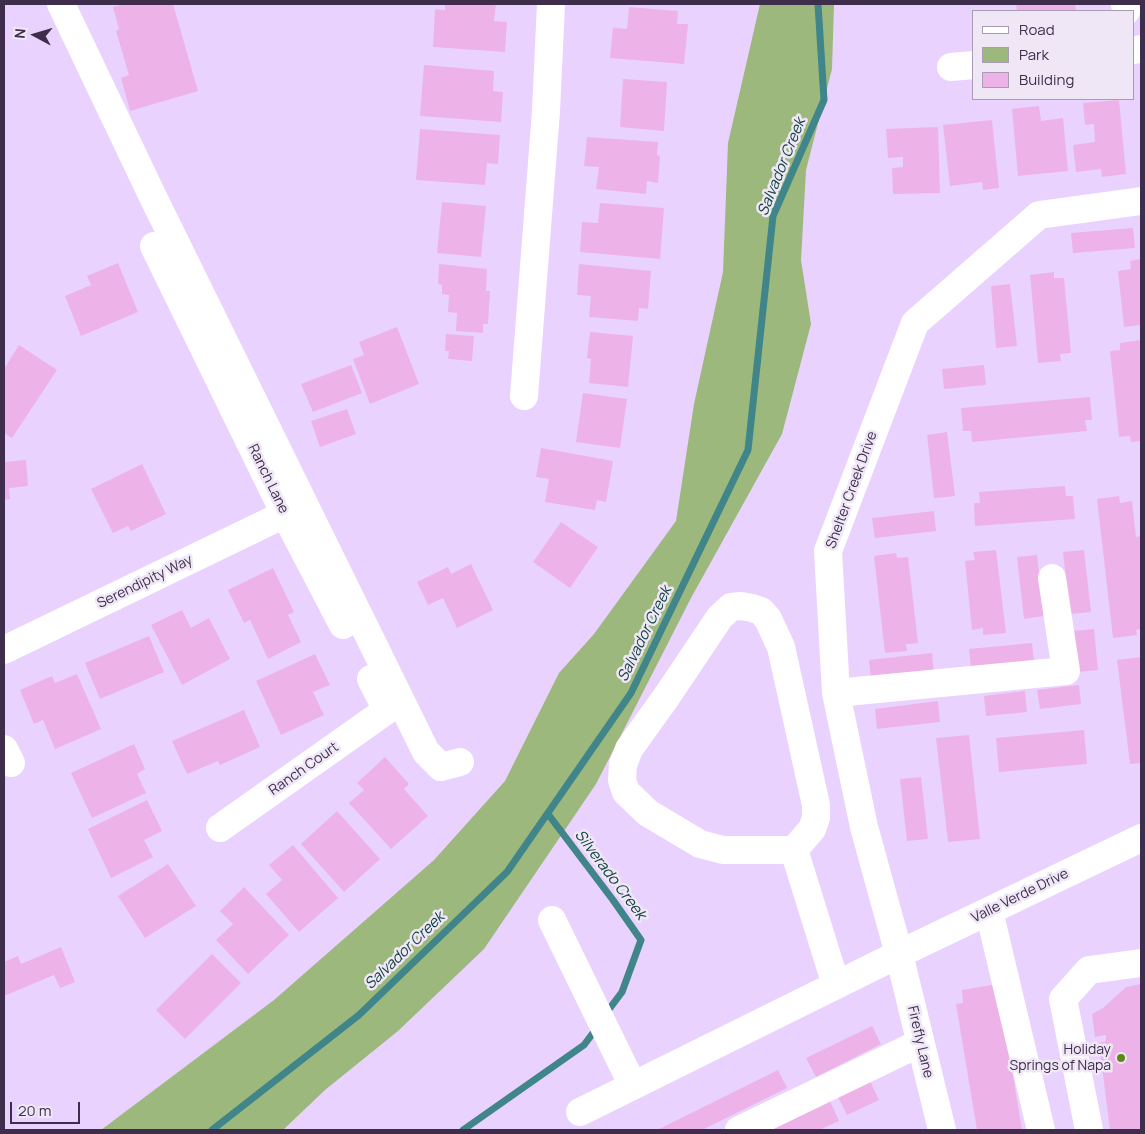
<!DOCTYPE html>
<style>
body{margin:0}
#map{position:relative;width:1145px;height:1134px;overflow:hidden;background:#ead2fe;font-family:Manrope,sans-serif}
canvas{display:block}
.frame{position:absolute;inset:0;border:5px solid #3e2e4b;pointer-events:none}
.legend{position:absolute;left:972px;top:10px;width:162px;height:90px;box-sizing:border-box;background:#efe7f6;border:1px solid #a89db2;margin:0;padding:6px 9px;list-style:none;font-size:15px;color:#3e2e4b}
.legend li{display:flex;align-items:center;gap:10px;height:25px}
.legend b{width:25px;border:1px solid #a89db2}
.north{position:absolute;left:10px;top:10px;width:50px;height:50px;-webkit-text-stroke:4px #efe7f6;paint-order:stroke;rotate:276deg;font-size:14px;font-weight:700;line-height:20px;text-align:center;color:#3e2e4b}
.north::after{content:'';display:block;margin:auto;width:18px;height:22px;background:#3e2e4b;clip-path:polygon(50% 0,100% 100%,50% 72%,0 100%)}
.scale{position:absolute;left:10px;top:1102px;width:70px;height:22px;box-sizing:border-box;border:2px solid #3e2e4b;border-top:0;padding-left:6px;font-size:15px;line-height:18px;white-space:nowrap;color:#3e2e4b;-webkit-text-stroke:4px #efe7f6;paint-order:stroke}
</style>
<div id="map">
<canvas width="1145" height="1134"></canvas>
<div class="frame"></div>
<ul class="legend">
<li><b style="height:6px;background:#fff"></b>Road</li>
<li><b style="height:14px;background:#9cb87c"></b>Park</li>
<li><b style="height:14px;background:#edb3e8"></b>Building</li>
</ul>
<div class="north">N</div>
<div class="scale">20 m</div>
</div>
<script>
const context = document.querySelector('canvas').getContext('2d');
context.lineJoin = 'round';
function fill(path, color) { context.fillStyle = color; context.fill(path, 'evenodd'); }
const poly = rows => new Path2D(rows.map(r => 'M' + r).join(''));
function stroke(path, color, width, dash) { context.strokeStyle = color; context.lineWidth = width; context.lineCap = dash ? 'butt' : 'round'; context.setLineDash(dash || []); context.stroke(path); }
function write(font, color, halo, rows, align = 'center') {
  context.font = font + ' Manrope,sans-serif'; context.lineWidth = 5; context.setLineDash([]); context.textBaseline = 'middle'; context.strokeStyle = halo; context.fillStyle = color; for (const [text, x, y, turn = 0] of rows) {
    context.save(); context.translate(x, y); context.rotate((+turn || 0) * Math.PI / 180); context.textAlign = isNaN(turn) ? turn : align; if (halo) context.strokeText(text, 0, 0); context.fillText(text, 0, 0); context.restore();
  }
}
const green = poly([
 [760,4,834,4,832,69,806,170,801,260,811,324,782,434,691,598,596,784,484,949,398,1031,325,1090,283,1130,101,1130,274,1000,434,860,505,781,559,673,594,634,676,521,694,404,723,272,728,143]
]);
const stream = poly([
 [548,814,613,900,641,940,622,992,610,1008],
 [212,1130,359,1015,507,872,631,693,748,450,773,216,824,100,818,4],
 [463,1130,584,1045,593,1033]
]);
const building = poly([
 [125,4,173,4,198,91,130,111,121,78,129,75,116,31,119,29,113,7],
 [445,4,496,4,494,21,507,22,505,52,433,47,435,9,445,10],
 [1016,4,1075,4,1076,11,1017,11],
 [629,7,678,11,677,24,688,24,684,64,610,58,613,28,627,29],
 [424,65,494,71,493,91,503,92,501,122,420,116],
 [623,79,667,82,664,131,620,127],
 [1119,100,1126,174,1102,177,1101,169,1076,172,1073,145,1095,142,1094,124,1085,125,1083,103],
 [1039,106,1041,121,1063,118,1068,171,1018,176,1012,109],
 [992,120,999,188,983,190,982,182,950,186,943,125],
 [938,127,940,193,893,194,892,168,903,167,903,157,888,158,886,129],
 [420,129,500,135,498,164,487,163,485,185,416,180],
 [587,137,658,142,657,155,660,156,658,183,647,181,646,194,596,189,599,167,584,166],
 [442,202,486,206,481,257,437,253],
 [600,203,664,208,660,259,580,252,582,222,598,223],
 [1133,228,1135,248,1073,253,1071,233],
 [1141,259,1141,325,1124,327,1118,271,1131,269,1130,261],
 [118,263,138,312,81,336,65,296,91,285,87,276],
 [439,264,487,269,486,291,490,291,488,324,483,324,483,333,456,331,457,313,448,312,449,295,442,294,442,285,438,284],
 [579,264,651,271,648,309,639,308,638,321,589,317,591,296,577,295],
 [1054,272,1054,278,1064,278,1071,353,1060,354,1061,361,1038,363,1030,275],
 [1010,284,1017,346,996,348,991,286],
 [397,327,419,384,370,404,353,359,364,355,359,342],
 [590,332,633,336,628,387,589,383,591,359,587,358],
 [446,334,474,336,472,361,448,359,449,351,445,351],
 [1141,340,1141,441,1131,442,1130,436,1119,437,1110,351,1120,350,1120,343],
 [19,345,57,370,12,438,4,433,4,369],
 [351,365,362,393,313,412,301,384],
 [984,365,986,385,944,389,942,369],
 [583,393,627,399,620,448,576,442],
 [1090,397,1092,420,1085,420,1087,431,972,442,971,431,963,431,961,408],
 [347,409,356,434,320,447,311,421],
 [947,432,955,496,934,498,927,435],
 [541,448,613,461,606,502,597,500,595,510,545,502,549,479,536,477],
 [26,460,28,486,9,488,10,499,4,500,4,462],
 [142,464,166,514,131,531,128,526,113,533,91,489],
 [1065,486,1066,496,1073,496,1075,519,975,526,974,503,980,503,979,492],
 [1119,496,1120,503,1132,501,1136,537,1141,536,1141,570,1140,570,1141,583,1141,629,1136,630,1137,635,1113,638,1097,499],
 [934,511,936,531,875,538,872,518],
 [561,522,598,547,570,588,533,562],
 [996,550,1006,633,983,635,983,628,972,630,965,561,975,560,973,552],
 [1084,550,1091,612,1070,614,1063,552],
 [896,553,897,558,908,557,918,643,906,644,907,651,885,653,874,556],
 [1037,555,1044,616,1024,619,1017,557],
 [471,564,493,610,457,628,443,598,428,605,417,582,448,567,451,574],
 [273,568,294,612,288,615,301,642,268,659,250,620,244,623,228,590],
 [182,610,191,628,209,618,230,659,182,685,151,625],
 [1094,629,1098,670,1078,672,1073,631],
 [149,636,164,672,100,699,85,663],
 [1032,643,1034,662,971,669,969,649],
 [932,653,934,674,871,680,869,660],
 [315,654,330,685,313,692,324,715,281,735,256,681],
 [1141,657,1141,763,1130,764,1117,660],
 [77,674,101,729,55,749,43,720,34,724,20,690,52,676,55,683],
 [1079,685,1081,704,1040,709,1037,690],
 [1025,691,1027,712,986,716,984,696],
 [938,701,940,722,877,729,875,709],
 [244,710,260,747,220,765,218,761,187,774,172,741],
 [1084,730,1087,764,999,772,996,738],
 [969,735,980,839,948,842,936,738],
 [134,744,145,769,137,774,146,793,92,818,71,773],
 [385,757,409,784,404,789,428,816,391,849,349,803,364,790,357,783],
 [921,777,928,839,907,841,900,779],
 [147,800,162,831,144,840,153,857,111,878,88,829],
 [337,811,380,859,344,892,301,844],
 [293,845,338,898,299,932,266,894,282,880,269,865],
 [168,864,196,906,145,938,118,896],
 [244,887,289,935,248,974,216,940,233,924,220,911],
 [61,947,75,982,60,988,54,975,4,996,4,962,18,956,21,964],
 [212,954,241,983,185,1039,156,1010],
 [998,984,1022,1130,977,1130,956,1004,963,1003,962,990],
 [1141,984,1141,1130,1110,1130,1099,1043,1106,1041,1106,1035,1095,1037,1092,1014,1103,1008,1126,987],
 [872,1026,881,1044,816,1077,806,1058],
 [778,1070,787,1088,702,1130,660,1130,659,1129],
 [870,1081,879,1100,847,1115,838,1097],
 [830,1101,839,1121,819,1130,772,1130]
]);
const minor = poly([
 [61,4,153,197,426,752,441,767,460,762],
 [1125,4,1126,11],
 [1134,50,1141,49],
 [951,67,974,65],
 [154,246,285,514,343,625],
 [524,396,546,111,551,4],
 [741,606,752,608,761,611,768,619,781,647,816,805,816,818,812,829,794,850,723,850,700,844,648,813,626,792,622,780,623,765,629,749,667,696,720,617,731,607,741,606],
 [4,650,285,514],
 [836,693,1066,671,1052,578],
 [4,749,11,763],
 [220,828,387,710,371,679],
 [794,850,836,985],
 [989,911,1041,1130],
 [552,920,633,1086],
 [580,1112,899,954,1141,838],
 [739,1130,920,1043],
 [942,1130,899,954,864,827,836,693,828,551,915,323,1039,215,1141,201],
 [1089,1130,1063,999,1089,970,1141,963]
]);
const markers = [
 [1121,1058,5,"#5d8815"]
];
const streetNames = [
 ["Ranch Lane",268,479,64],
 ["Shelter Creek Drive",852,490,-70],
 ["Serendipity Way",145,582,-26],
 ["Ranch Court",304,769,-35],
 ["Valle Verde Drive",1020,896,-26],
 ["Firefly Lane",920,1042,77]
];
const poiNames = [
 ["Holiday",1111,1050],
 ["Springs of Napa",1111,1066]
];
const waterNames = [
 ["Salvador Creek",782,167,-68],
 ["Salvador Creek",645,634,-64],
 ["Silverado Creek",610,875,53],
 ["Salvador Creek",405,951,-44]
];
fill(green, '#9cb87c');
stroke(stream, '#3f8589', 7);
fill(building, '#edb3e8');
stroke(minor, '#fff', 28);
for (const [x, y, r, color] of markers) { const dot = new Path2D(); dot.arc(x, y, r, 0, 2 * Math.PI); context.fillStyle = color; context.fill(dot); stroke(dot, '#efe7f6', 2); }
write('14px', '#3e2e4b', '#efe7f6', streetNames);
write('14px', '#3e2e4b', '#efe7f6', poiNames, 'right');
write('italic 15px', '#134340', '#efe7f6', waterNames);
</script>
